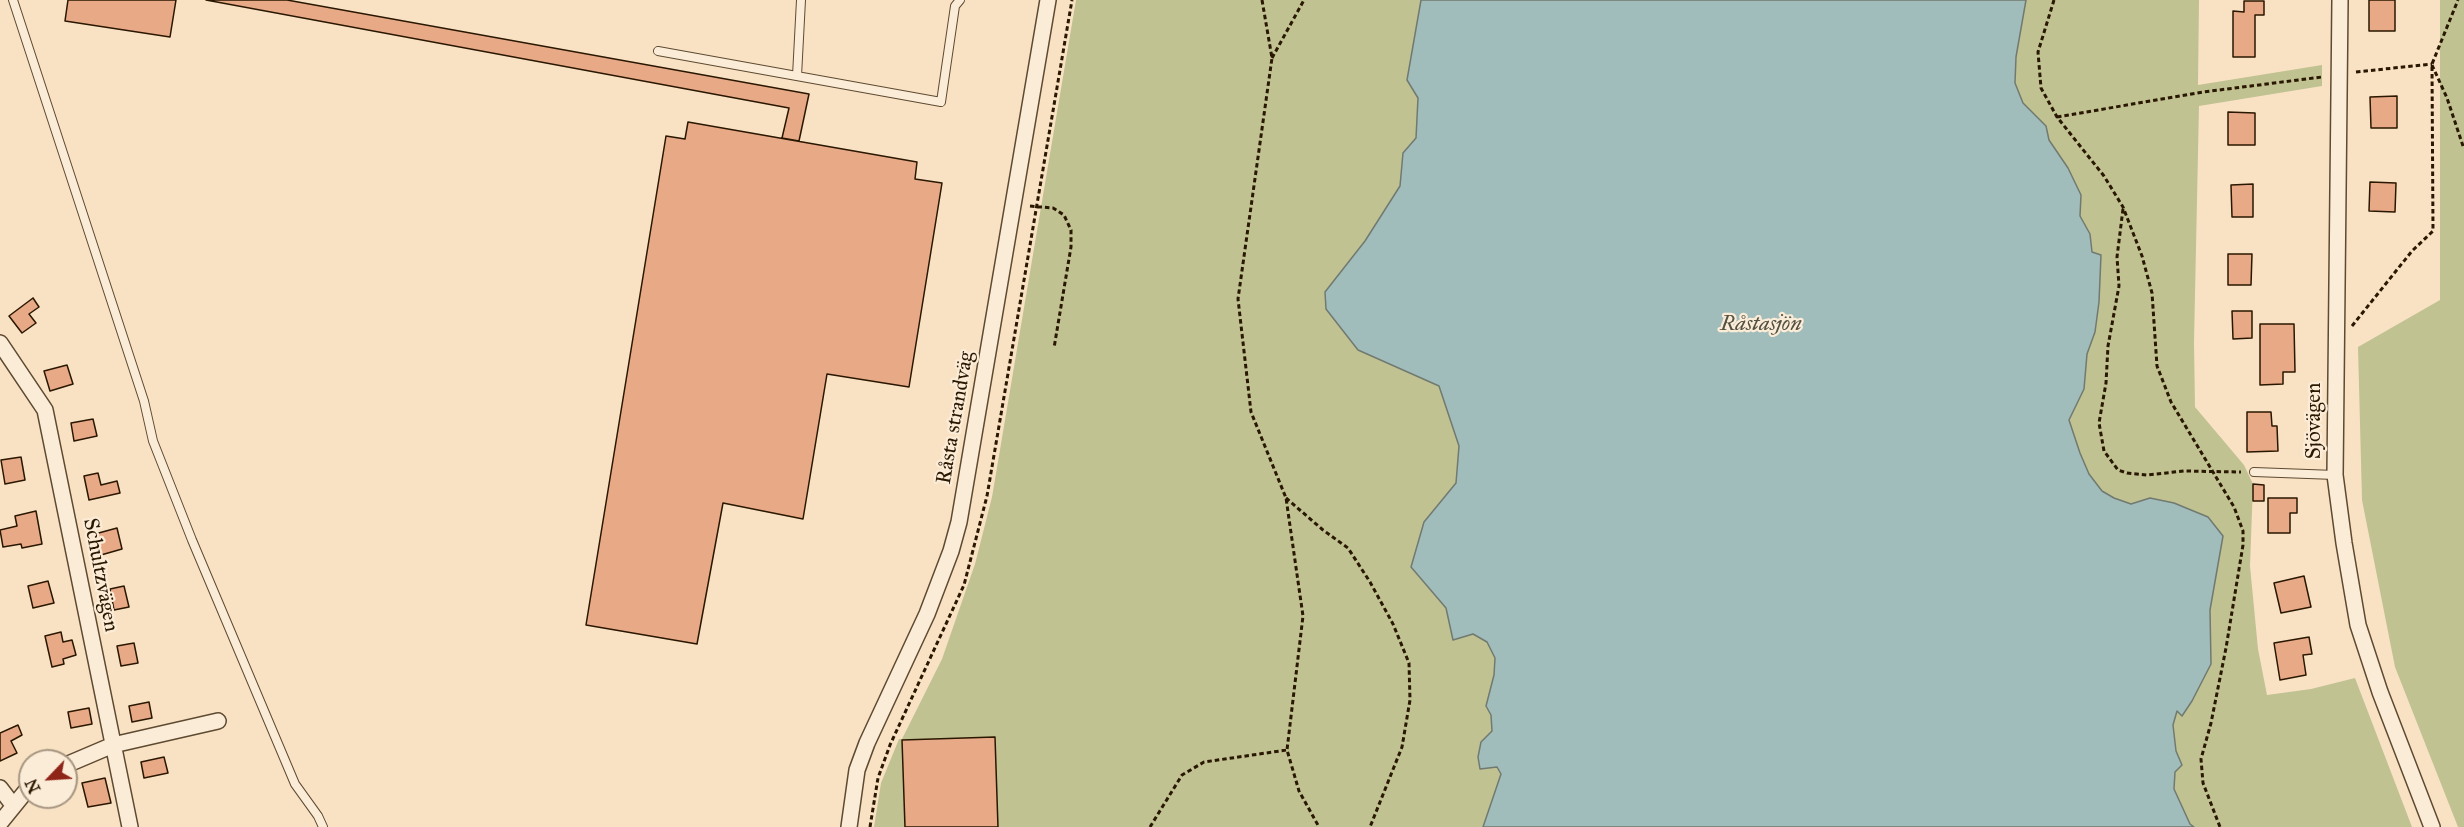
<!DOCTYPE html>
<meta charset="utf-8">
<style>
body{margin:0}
#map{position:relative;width:2464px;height:827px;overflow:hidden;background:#f9e2c3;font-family:"IM FELL Great Primer",serif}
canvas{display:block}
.north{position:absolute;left:18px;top:749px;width:60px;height:60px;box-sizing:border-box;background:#fbecd8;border:2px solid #a79782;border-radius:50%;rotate:245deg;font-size:16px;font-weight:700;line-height:24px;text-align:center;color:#2a1700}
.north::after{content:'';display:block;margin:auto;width:21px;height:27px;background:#8f2418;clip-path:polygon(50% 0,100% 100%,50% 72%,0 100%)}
</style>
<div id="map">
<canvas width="2464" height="827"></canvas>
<div class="north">N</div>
</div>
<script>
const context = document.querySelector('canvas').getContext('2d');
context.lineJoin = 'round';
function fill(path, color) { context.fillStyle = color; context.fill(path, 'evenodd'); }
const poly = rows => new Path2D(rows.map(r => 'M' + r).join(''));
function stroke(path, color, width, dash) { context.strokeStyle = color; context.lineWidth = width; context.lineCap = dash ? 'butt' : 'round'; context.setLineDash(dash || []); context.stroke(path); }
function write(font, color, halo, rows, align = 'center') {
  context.font = font + ' "IM FELL Great Primer",serif'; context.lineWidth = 4.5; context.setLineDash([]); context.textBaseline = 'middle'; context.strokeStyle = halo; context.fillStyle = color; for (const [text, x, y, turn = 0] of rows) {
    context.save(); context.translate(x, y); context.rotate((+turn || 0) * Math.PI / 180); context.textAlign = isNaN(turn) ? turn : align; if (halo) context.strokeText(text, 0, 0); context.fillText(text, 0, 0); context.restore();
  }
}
const green = poly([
 [1076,0,2199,0,2198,85,2322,65,2322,86,2199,106,2194,342,2195,407,2244,465,2253,484,2250,566,2258,649,2267,695,2311,689,2355,678,2412,827,998,827,995,737,902,740,905,827,874,827,881,783,899,739,902,739,942,659,975,564,992,497],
 [2440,0,2464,0,2464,827,2458,827,2395,667,2362,500,2358,347,2440,300]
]);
const water = poly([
 [1421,0,2026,0,2016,57,2015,83,2023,103,2046,126,2049,140,2068,168,2081,195,2080,216,2090,234,2092,252,2101,255,2099,302,2095,332,2087,354,2084,389,2069,420,2080,453,2089,474,2102,491,2114,498,2131,504,2150,498,2174,503,2208,517,2223,536,2210,610,2211,664,2192,701,2182,716,2177,711,2173,725,2176,751,2182,765,2175,772,2174,789,2190,824,2194,827,1483,827,1501,774,1497,767,1480,769,1478,757,1481,742,1492,731,1491,715,1486,706,1494,675,1495,658,1487,642,1473,634,1453,640,1446,608,1411,567,1424,522,1456,483,1459,446,1439,386,1358,350,1326,309,1325,292,1365,241,1400,186,1403,153,1416,138,1418,98,1407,80,1421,0]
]);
const building = poly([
 [68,0,176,0,170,37,65,21,68,0],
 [206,0,287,0,809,94,799,141,782,138,789,108,206,0],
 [2369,0,2395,0,2395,31,2369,31,2369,0],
 [2244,1,2264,1,2264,15,2255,15,2255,57,2233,57,2233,11,2244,12,2244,1],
 [2397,96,2397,128,2371,128,2370,97,2397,96],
 [2228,112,2255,113,2255,145,2228,145,2228,112],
 [688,122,917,162,915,179,942,183,909,387,827,374,803,519,723,503,697,644,586,625,666,136,685,139,688,122],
 [2370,182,2396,183,2395,212,2369,211,2370,182],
 [2253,184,2253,217,2232,217,2231,185,2253,184],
 [2228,254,2252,254,2251,285,2228,285,2228,254],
 [33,298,39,307,29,314,36,323,22,333,9,316,33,298],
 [2232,311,2252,311,2252,338,2233,339,2232,311],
 [2260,324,2294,324,2295,372,2283,372,2283,384,2260,385,2260,324],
 [67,365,73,384,50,391,44,371,67,365],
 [2247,412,2271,412,2272,426,2277,426,2278,451,2247,452,2247,412],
 [93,419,97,436,74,441,71,423,93,419],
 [21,457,25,480,5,484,1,460,21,457],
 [98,473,101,485,117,481,120,493,89,500,84,476,98,473],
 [2253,484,2264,485,2264,501,2253,501,2253,484],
 [2268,498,2297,498,2297,513,2290,513,2290,533,2268,533,2268,498],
 [36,511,42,544,22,548,21,544,3,547,0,530,17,526,15,516,36,511],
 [117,528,122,549,101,555,95,534,117,528],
 [2304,576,2311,607,2281,613,2274,583,2304,576],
 [48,581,54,603,33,608,28,586,48,581],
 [124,586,129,607,114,610,110,589,124,586],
 [61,632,63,642,72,640,76,655,63,659,64,664,52,667,45,636,61,632],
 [2309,637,2312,654,2303,655,2306,675,2280,680,2274,643,2309,637],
 [134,643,138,663,121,666,117,646,134,643],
 [149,702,152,718,132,722,129,706,149,702],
 [89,708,92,724,71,728,68,712,89,708],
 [18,725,22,735,11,741,17,753,0,761,0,733,18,725],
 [995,737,998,827,905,827,902,740,995,737],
 [164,757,168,773,144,778,141,762,164,757],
 [105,778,111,803,88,807,82,783,105,778]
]);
const path = poly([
 [1262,0,1272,58,1238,299,1251,412,1286,498,1303,616,1287,750,1299,791,1319,827],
 [2054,0,2038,52,2041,88,2057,117,2104,176,2123,207,2142,256,2152,293,2157,366,2171,402,2234,507,2243,531,2243,545,2226,648,2211,723,2201,759,2203,783,2220,827],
 [1272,58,1304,0],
 [2432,65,2447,98,2464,149],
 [2356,72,2432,64],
 [2057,117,2203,92,2322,77],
 [1030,206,1053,208,1064,215,1071,230,1071,247,1054,348],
 [2123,209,2117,257,2119,286,2108,346,2106,383,2099,423,2104,451,2118,470,2127,473,2147,475,2184,471,2241,472],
 [2352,326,2412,251,2433,231,2432,64,2458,0],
 [1286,498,1323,530,1348,548,1370,582,1393,624,1409,663,1410,700,1402,747,1370,827],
 [870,827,878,778,890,745,964,585,987,496,1072,0],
 [1150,827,1182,775,1204,762,1287,750]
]);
const lane = poly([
 [13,0,144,401,153,441,192,540,295,784,318,816,323,827],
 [658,51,941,102,955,6,960,0],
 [797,76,801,0],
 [2254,472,2335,475]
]);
const street = poly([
 [2340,0,2335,475,2344,543,2358,625,2380,692,2432,827],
 [0,343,45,410,130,827],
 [66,765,113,745,218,721],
 [0,788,13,805],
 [0,823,30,786],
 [849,827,857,770,867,743,927,614,951,551,959,522,1048,0]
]);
const streetNames = [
 ["Råsta strandväg",956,418,-80],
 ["Sjövägen",2315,421,-90],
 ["Schultzvägen",100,575,79]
];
const waterNames = [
 ["Råstasjön",1761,325]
];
fill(green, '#c0c292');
fill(water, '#a0bcbb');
stroke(water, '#717a70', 1.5);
fill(building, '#e8a987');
stroke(building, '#2a1700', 1.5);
stroke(lane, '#5e4a31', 10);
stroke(street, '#5e4a31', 18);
stroke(path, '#2a1700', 3, [4.5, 3]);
stroke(lane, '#fbecd8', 8);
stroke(street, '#fbecd8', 15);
write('21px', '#2a1700', '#fbecd8', streetNames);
write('italic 22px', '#535141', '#fbecd8', waterNames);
</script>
